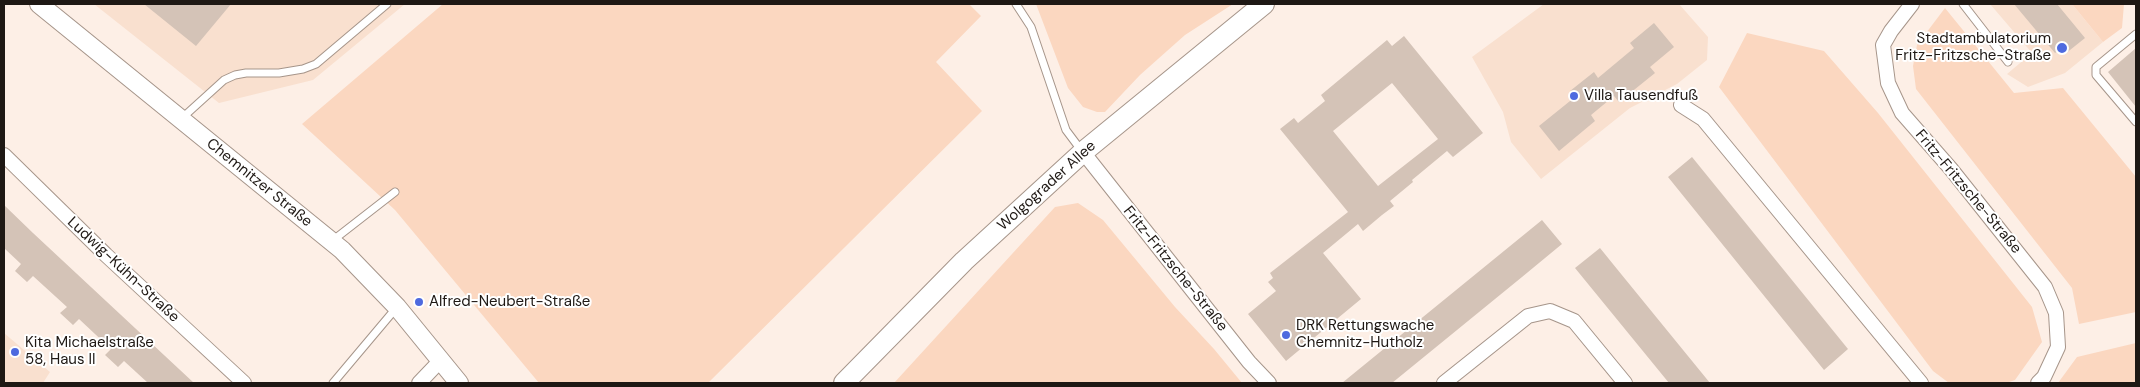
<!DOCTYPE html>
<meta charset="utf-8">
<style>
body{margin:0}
#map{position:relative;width:2140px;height:387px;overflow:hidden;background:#fdefe6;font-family:"DM Sans",sans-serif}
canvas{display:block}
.frame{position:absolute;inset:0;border:5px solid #1e1814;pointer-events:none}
</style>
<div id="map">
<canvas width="2140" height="387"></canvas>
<div class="frame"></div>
</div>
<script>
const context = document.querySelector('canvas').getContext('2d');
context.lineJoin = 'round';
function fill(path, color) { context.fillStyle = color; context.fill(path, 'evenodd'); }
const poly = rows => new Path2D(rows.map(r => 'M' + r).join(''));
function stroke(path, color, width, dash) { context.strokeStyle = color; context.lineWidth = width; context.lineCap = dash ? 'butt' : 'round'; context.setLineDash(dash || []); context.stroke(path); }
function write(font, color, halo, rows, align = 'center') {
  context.font = font + ' "DM Sans",sans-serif'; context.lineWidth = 4; context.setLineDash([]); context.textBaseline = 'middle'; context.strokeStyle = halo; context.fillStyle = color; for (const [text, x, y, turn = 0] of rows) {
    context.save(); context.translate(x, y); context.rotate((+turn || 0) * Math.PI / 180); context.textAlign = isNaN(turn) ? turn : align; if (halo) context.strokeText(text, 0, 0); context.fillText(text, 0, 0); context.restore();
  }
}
const built = poly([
 [94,4,405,4,313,80,219,103],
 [1544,4,1679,4,1708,37,1707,60,1677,84,1630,108,1541,179,1511,142,1503,112,1472,57],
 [1990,4,2072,4,2103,42,2065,73,2028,87,2007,74,2032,53],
 [4,333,50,372,43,383,4,383]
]);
const green = poly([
 [443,4,969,4,981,16,936,62,982,111,708,383,539,383,395,210,302,124],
 [1036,4,1233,4,1185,35,1140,75,1105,112,1097,112,1083,107,1068,88],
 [2072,4,2124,4,2122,28,2103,42],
 [1945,8,2014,93,2063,88,2136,177,2136,312,2079,324,2072,288,1916,89,1913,66,1917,45],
 [1747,33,1824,51,1878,113,2032,307,2042,342,2015,380,2006,383,1949,383,1933,371,1719,87],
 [1078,203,1103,220,1175,307,1214,349,1242,383,894,383,1055,207],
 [2136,343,2136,383,2058,383,2077,357]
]);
const building = poly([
 [144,4,231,4,196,46],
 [2014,4,2057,4,2085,38,2065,54,2061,49,2055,53],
 [1654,23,1674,47,1650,67,1655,73,1619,102,1614,96,1591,115,1595,121,1559,151,1539,126,1575,97,1570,91,1594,72,1598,78,1634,48,1630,43],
 [1404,36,1483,133,1453,157,1447,151,1412,180,1413,182,1390,201,1394,206,1382,215,1363,231,1358,224,1323,253,1361,299,1286,361,1248,314,1276,291,1268,282,1273,278,1270,273,1348,212,1280,129,1294,118,1298,123,1325,101,1321,95,1387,40,1392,46],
 [1392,83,1438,139,1378,186,1333,131],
 [2136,48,2136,107,2108,72],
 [1692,157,1848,349,1824,370,1668,177],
 [4,205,33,233,194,383,148,383,124,361,118,367,105,355,111,349,79,319,73,325,60,313,67,307,33,276,27,282,15,271,21,264,4,248],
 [1542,220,1562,244,1522,277,1392,383,1342,383],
 [1600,248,1617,269,1710,383,1669,383,1575,268]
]);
const service = poly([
 [1016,4,1031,27,1066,130,1081,150],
 [1963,4,2008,62],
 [2136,34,2096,67,2096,75,2136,122],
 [181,119,224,80,235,75,246,73,279,73,303,69,316,64,387,4],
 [332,241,395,192],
 [333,383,397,307]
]);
const minor = poly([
 [1912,4,1891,31,1883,45,1888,83,1902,113,1951,169,2045,287,2056,313,2058,347,2044,377,2038,383],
 [1681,105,1703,119,1921,383],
 [1083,152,1249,362,1269,383],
 [4,155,106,255,244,383],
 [419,383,440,361],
 [1444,383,1528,316,1550,311,1574,321,1625,383]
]);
const tertiary = poly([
 [39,4,342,250,397,307,459,383]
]);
const secondary = poly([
 [844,383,964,261,1083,152,1264,4]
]);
const markers = [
 [2062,48,6,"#4e6adf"],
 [1574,96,5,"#4e6adf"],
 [419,302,5,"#4e6adf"],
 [1286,335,5,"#4e6adf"],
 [15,352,5,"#4e6adf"]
];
const poiNames = [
 ["Stadtambulatorium",2051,39,"right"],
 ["Fritz-Fritzsche-Straße",2051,56,"right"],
 ["Villa Tausendfuß",1584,96],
 ["Alfred-Neubert-Straße",429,302],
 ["DRK Rettungswache",1296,326],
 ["Chemnitz-Hutholz",1296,343],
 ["Kita Michaelstraße",25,343],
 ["58, Haus II",25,360]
];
const streetNames = [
 ["Chemnitzer Straße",259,183,39],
 ["Wolgograder Allee",1047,186,-42],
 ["Fritz-Fritzsche-Straße",1968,192,50],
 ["Fritz-Fritzsche-Straße",1175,269,51],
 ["Ludwig-Kühn-Straße",123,270,43]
];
fill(built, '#f9e0cf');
fill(green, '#fbd7c0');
fill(building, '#d4c3b7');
stroke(service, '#a6958a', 9);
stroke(minor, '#a6958a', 16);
stroke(tertiary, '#a6958a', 20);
stroke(secondary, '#a6958a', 22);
stroke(service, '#fff', 7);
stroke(minor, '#fff', 14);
stroke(tertiary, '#fff', 18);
stroke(secondary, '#fff', 20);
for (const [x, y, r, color] of markers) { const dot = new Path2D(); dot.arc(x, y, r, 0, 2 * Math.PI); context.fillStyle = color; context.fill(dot); stroke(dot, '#fff', 2); }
write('15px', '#1e1814', '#fff', poiNames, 'left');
write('15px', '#1e1814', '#fff', streetNames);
</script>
